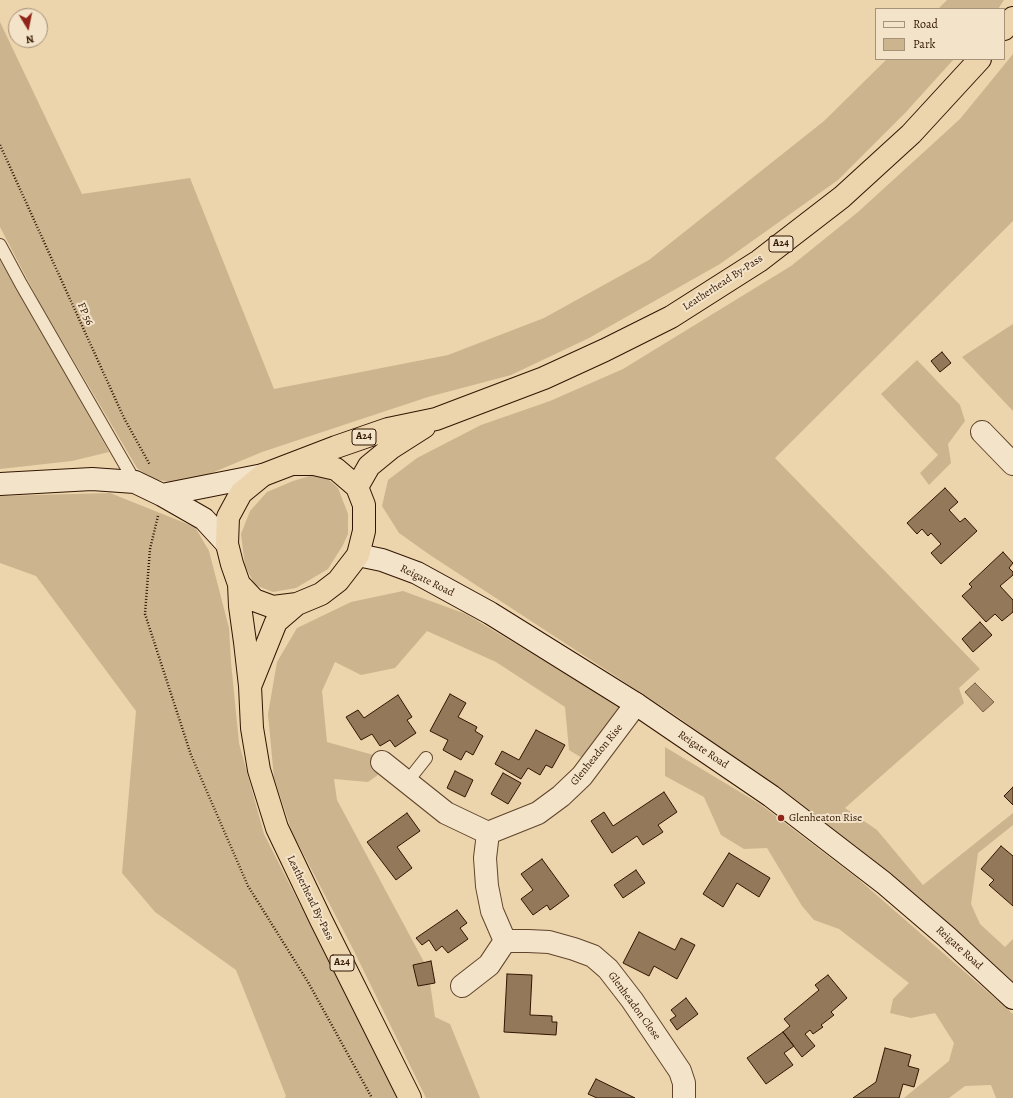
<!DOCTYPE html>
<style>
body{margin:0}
#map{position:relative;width:1013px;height:1098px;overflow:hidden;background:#ecd4ac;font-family:Alegreya,serif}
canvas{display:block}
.legend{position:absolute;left:875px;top:8px;width:130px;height:52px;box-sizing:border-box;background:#f3e3c9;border:1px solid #a69179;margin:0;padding:5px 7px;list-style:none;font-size:12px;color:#321500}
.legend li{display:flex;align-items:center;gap:8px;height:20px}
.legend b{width:20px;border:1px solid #a69179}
.north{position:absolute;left:8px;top:8px;width:40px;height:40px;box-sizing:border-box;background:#f3e3c9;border:1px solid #a69179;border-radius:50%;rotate:170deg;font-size:11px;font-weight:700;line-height:16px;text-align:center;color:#321500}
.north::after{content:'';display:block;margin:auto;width:14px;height:18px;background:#8f2418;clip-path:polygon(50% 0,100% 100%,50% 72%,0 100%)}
</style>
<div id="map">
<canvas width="1013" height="1098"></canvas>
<ul class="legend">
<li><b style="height:5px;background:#f3e3c9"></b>Road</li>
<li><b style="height:11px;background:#ccb48f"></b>Park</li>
</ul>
<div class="north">N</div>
</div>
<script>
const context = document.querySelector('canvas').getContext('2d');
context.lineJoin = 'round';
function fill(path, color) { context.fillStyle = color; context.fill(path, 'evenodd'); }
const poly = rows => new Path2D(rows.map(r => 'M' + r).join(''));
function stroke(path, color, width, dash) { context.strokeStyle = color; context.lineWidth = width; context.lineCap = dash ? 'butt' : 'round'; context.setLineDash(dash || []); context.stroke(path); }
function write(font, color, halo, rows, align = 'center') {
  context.font = font + ' Alegreya,serif'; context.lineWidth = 4; context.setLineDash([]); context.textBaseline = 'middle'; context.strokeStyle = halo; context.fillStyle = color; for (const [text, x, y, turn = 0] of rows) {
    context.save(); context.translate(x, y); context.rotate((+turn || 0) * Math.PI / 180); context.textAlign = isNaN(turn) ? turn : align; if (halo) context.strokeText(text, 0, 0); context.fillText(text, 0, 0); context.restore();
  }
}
const green = poly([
 [947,0,1004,0,998,9,938,9],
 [0,22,82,194,190,178,274,389,448,355,544,318,649,260,824,121,887,59,954,59,906,112,838,180,720,264,589,338,511,375,428,397,262,452,202,477,177,483,151,479,137,468,38,300,0,227],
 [1013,54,1013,221,775,458,980,669,959,688,964,703,845,808,877,830,923,885,1013,813,1013,825,978,853,971,904,980,924,1005,947,1013,939,1013,988,825,825,678,717,430,555,399,533,382,506,388,480,417,458,481,425,550,401,623,369,791,266,858,212,960,119],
 [0,259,57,359,109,452,72,461,0,469],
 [1013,324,1013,411,962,357],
 [917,360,960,405,965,421,948,444,951,463,929,485,920,473,938,455,881,394],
 [313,475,328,479,338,488,348,514,348,534,343,545,328,569,296,588,273,592,255,585,245,566,241,534,250,511,267,492,293,481],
 [110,493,195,527,209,551,229,628,231,662,239,743,264,834,398,1098,285,1098,286,1096,236,970,155,912,122,873,136,711,36,576,0,563,0,496],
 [403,591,466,614,621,707,582,758,569,750,565,707,496,662,427,631,395,668,361,675,335,662,322,691,327,742,377,756,378,775,368,782,334,779,337,800,424,962,414,965,418,986,430,983,435,1017,450,1024,480,1098,426,1098,354,951,292,832,274,778,268,714,277,662,297,628,351,602],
 [665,747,760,804,857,878,1013,1014,1013,1098,996,1098,991,1085,965,1086,949,1098,904,1098,949,1061,954,1043,935,1013,911,1018,890,1013,893,999,909,983,839,929,814,920,802,906,767,848,744,849,721,835,704,797,665,776]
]);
const water = poly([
 [975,683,994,702,983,712,965,692,975,683]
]);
const building = poly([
 [942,352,951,363,940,372,931,361,942,352],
 [945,488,958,502,949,510,960,522,965,518,977,531,941,564,931,553,941,544,931,533,928,536,922,529,917,534,907,523,945,488],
 [1003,552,1013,563,1009,568,1013,572,1013,575,1000,586,1013,600,1013,612,1002,621,995,614,986,622,962,596,972,587,969,584,1003,552],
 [980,622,992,635,973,652,962,639,980,622],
 [450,694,466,703,458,717,477,727,475,731,483,736,473,755,466,751,461,760,443,750,448,740,430,731,450,694],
 [398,695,412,717,407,720,416,733,395,747,390,740,380,746,372,734,361,740,346,717,358,710,364,718,398,695],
 [536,730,565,745,552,768,546,765,540,775,528,768,521,779,495,764,502,751,519,760,536,730],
 [455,771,473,780,465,797,447,788,455,771],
 [503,773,521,783,508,804,491,794,503,773],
 [1013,787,1013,805,1004,796,1013,787],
 [664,792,677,812,658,825,663,832,643,845,637,836,612,853,591,821,604,812,613,826,664,792],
 [407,813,420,831,397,847,412,868,396,880,367,842,407,813],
 [1001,846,1013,856,1013,906,989,885,994,880,981,869,1001,846],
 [729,853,770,878,759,897,737,883,723,907,703,894,729,853],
 [542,859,569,896,550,910,547,905,533,915,521,899,533,890,521,874,542,859],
 [636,870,645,883,623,898,614,885,636,870],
 [457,910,467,923,460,928,468,939,448,953,442,946,436,951,429,940,422,945,416,938,457,910],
 [639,932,675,950,681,938,695,945,677,979,654,966,649,976,623,963,639,932],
 [431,961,435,983,418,986,413,965,431,961],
 [507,974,532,975,530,1015,552,1016,552,1022,557,1022,556,1035,504,1032,507,974],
 [828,975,847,998,831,1012,834,1015,821,1025,823,1027,813,1034,810,1030,805,1034,815,1046,802,1057,783,1032,790,1026,784,1019,819,990,815,985,828,975],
 [686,998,698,1014,677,1030,670,1020,676,1016,671,1010,686,998],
 [783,1032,794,1046,784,1053,793,1065,766,1084,747,1058,783,1032],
 [885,1048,911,1055,908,1066,919,1069,914,1087,903,1084,899,1098,853,1098,876,1082,885,1048],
 [596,1079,635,1098,597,1098,588,1094,596,1079]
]);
const path = poly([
 [0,145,124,418,150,465],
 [158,516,150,549,145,614,191,755,248,886,308,982,372,1098]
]);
const lane = poly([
 [0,245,21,284,135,482],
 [407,782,426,758]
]);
const street = poly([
 [982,432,1013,464],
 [382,762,446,813,488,833],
 [505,941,528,941,549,942,574,949,593,956,608,969,632,1000,680,1071,684,1083,684,1098],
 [462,986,489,965,505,941,492,911,487,886,485,858,488,833,538,813,561,796,582,776,636,704]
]);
const secondary = poly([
 [0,484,92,479,135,482,162,495,204,519,227,544],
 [162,495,263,475],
 [358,555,382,560,417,573,490,613,636,704,771,796,884,883,947,937,1013,998]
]);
const highway = poly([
 [1004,29,1013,18],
 [293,464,314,464,336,469,357,487,364,505,364,531,358,555,338,581,321,594,297,604,273,607,254,600,239,584,232,564,227,544,228,517,241,493,263,475,336,447,388,429,436,419,544,378,605,350,671,317,759,261,842,197,911,134,980,59],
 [357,487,369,466,391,448,424,427],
 [239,584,240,606,245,642,250,686,252,728,259,770,277,828,321,920,410,1098],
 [251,684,276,622,297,604]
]);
const markers = [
 [781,818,4,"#8f2418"]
];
const shields = [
 [781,244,24],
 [364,437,24],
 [342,963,24]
];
const shieldNames = [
 ["A24",781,244],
 ["A24",364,437],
 ["A24",342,963]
];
const streetNames = [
 ["Leatherhead By-Pass",723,283,-33],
 ["FP 56",85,314,66],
 ["Reigate Road",427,581,26],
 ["Reigate Road",703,750,34],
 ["Glenheadon Rise",597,755,-51],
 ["Leatherhead By-Pass",310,898,64],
 ["Reigate Road",959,948,42],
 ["Glenheadon Close",634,1006,54]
];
const poiNames = [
 ["Glenheaton Rise",789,818]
];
fill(green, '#ccb48f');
fill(water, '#ad9372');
stroke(water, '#7c6144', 1);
fill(building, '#937859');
stroke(building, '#321500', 1);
stroke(lane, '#60452b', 14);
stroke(street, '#60452b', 24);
stroke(secondary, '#321500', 24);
stroke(highway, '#321500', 24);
stroke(path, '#321500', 2.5, [1, 2]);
stroke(lane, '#f3e3c9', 12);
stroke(street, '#f3e3c9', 22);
stroke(secondary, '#f3e3c9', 22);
stroke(highway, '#ecd4ac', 22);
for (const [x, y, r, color] of markers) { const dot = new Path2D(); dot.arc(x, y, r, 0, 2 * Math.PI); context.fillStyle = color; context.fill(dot); stroke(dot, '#f3e3c9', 1.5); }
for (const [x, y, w] of shields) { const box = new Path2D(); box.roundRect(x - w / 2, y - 8, w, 16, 3); context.fillStyle = '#f3e3c9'; context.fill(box); stroke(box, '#321500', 1); }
write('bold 10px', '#321500', null, shieldNames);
write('11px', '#321500', '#f3e3c9', streetNames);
write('11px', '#321500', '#f3e3c9', poiNames, 'left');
</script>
